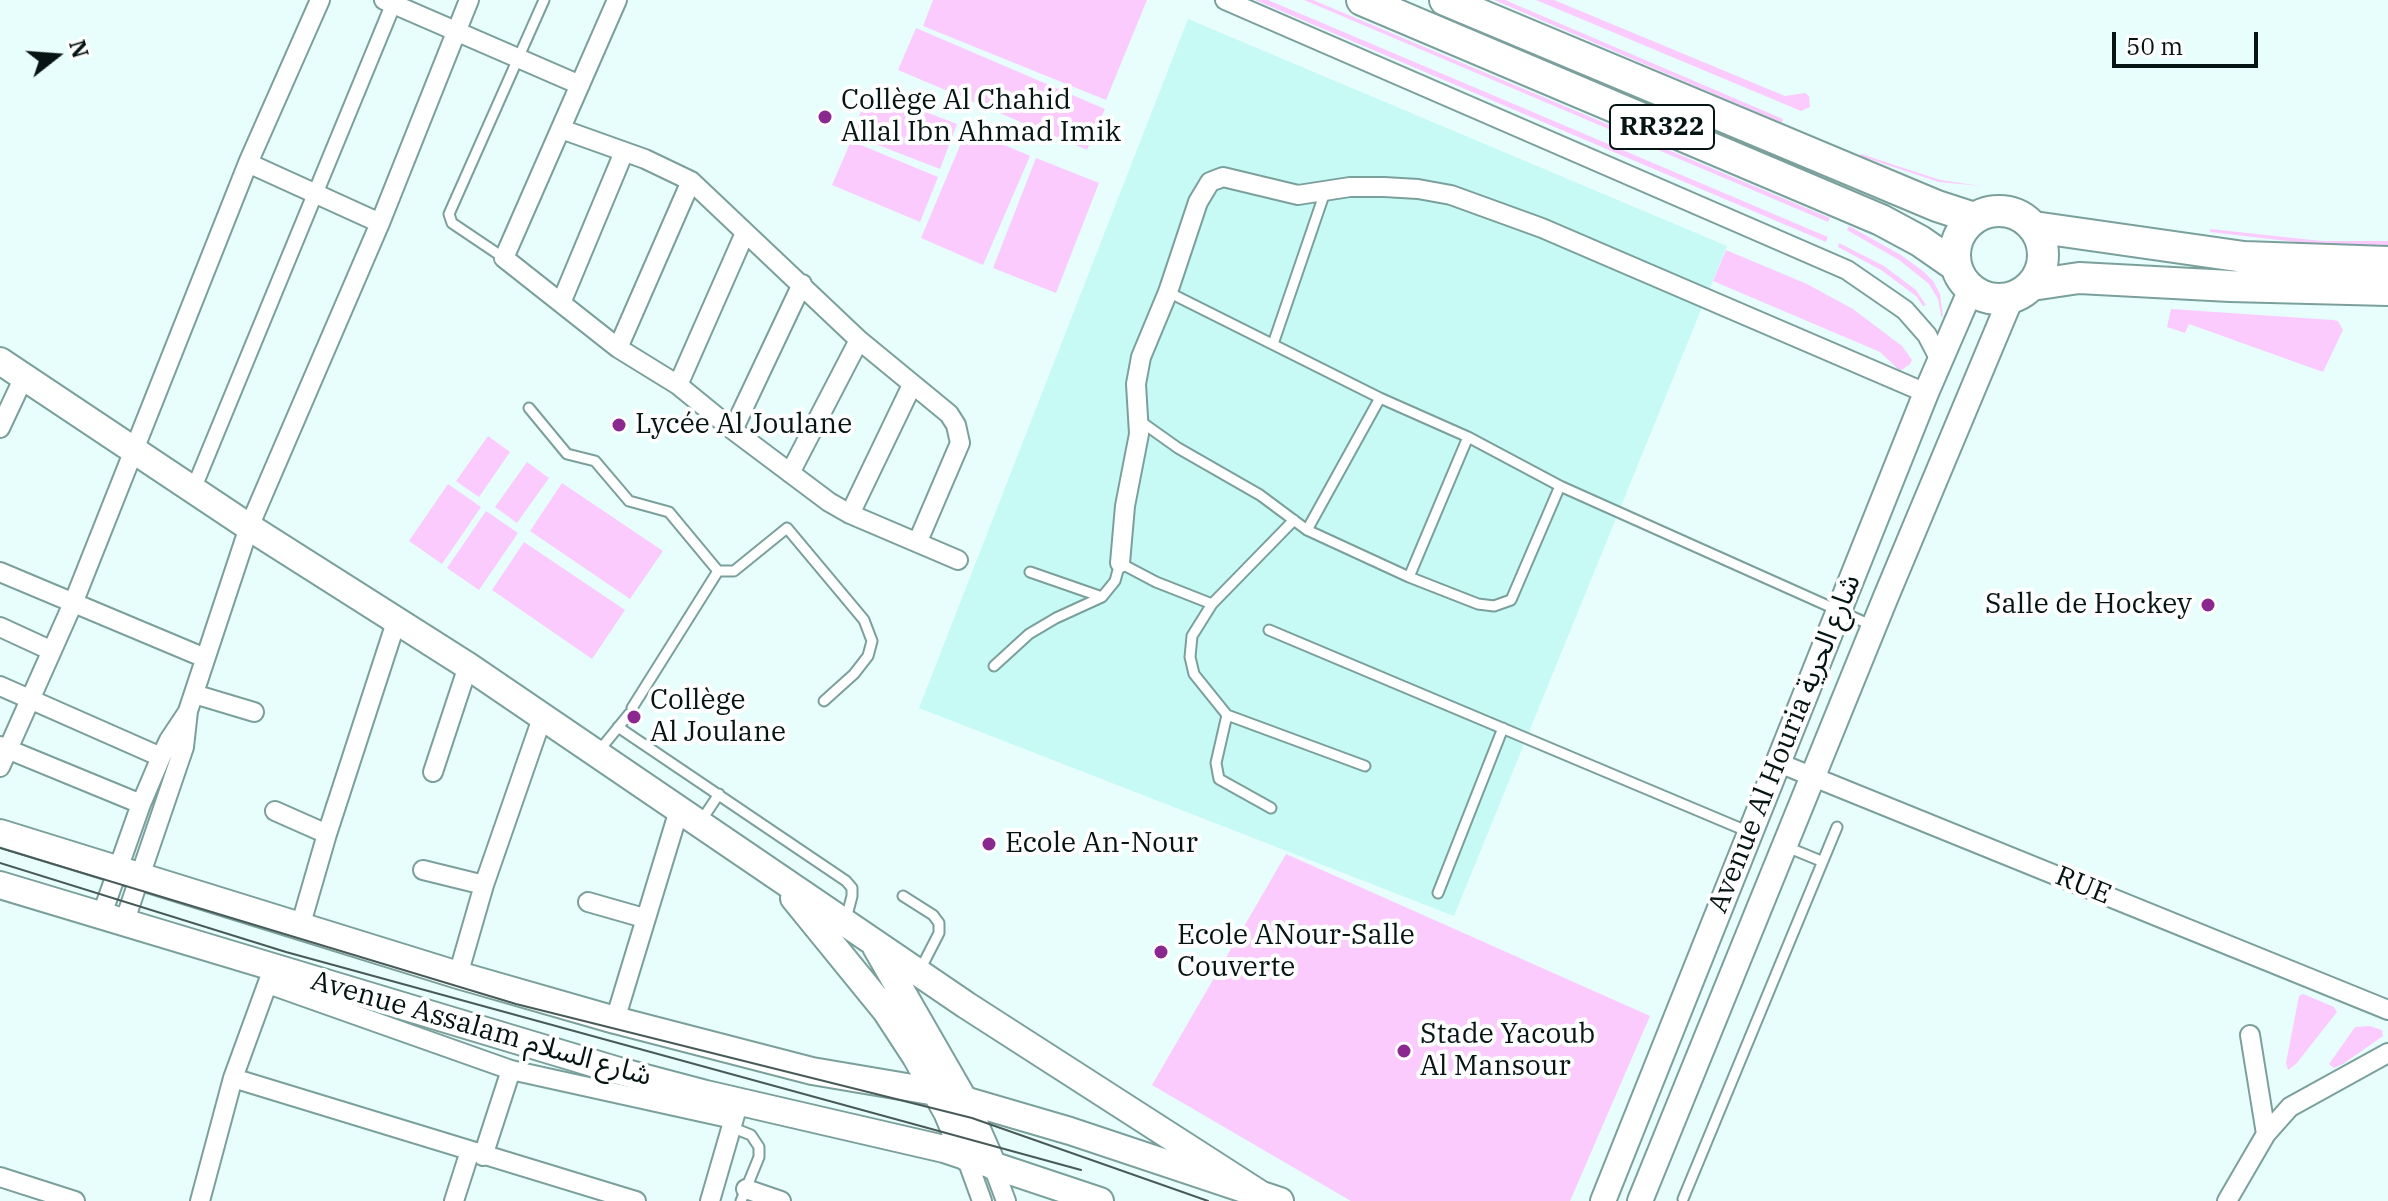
<!DOCTYPE html>
<meta charset="utf-8">
<style>
body{margin:0}
#map{position:relative;width:2388px;height:1201px;overflow:hidden;background:#e7fefc;font-family:"IBM Plex Serif",serif}
canvas{display:block}
.north{position:absolute;left:16px;top:16px;width:80px;height:80px;-webkit-text-stroke:6px #fff;paint-order:stroke;rotate:73deg;font-size:22px;font-weight:700;line-height:32px;text-align:center;color:#061514}
.north::after{content:'';display:block;margin:auto;width:28px;height:36px;background:#061514;clip-path:polygon(50% 0,100% 100%,50% 72%,0 100%)}
.scale{position:absolute;left:2112px;top:32px;width:146px;height:36px;box-sizing:border-box;border:4px solid #061514;border-top:0;padding-left:10px;font-size:24px;line-height:28px;white-space:nowrap;color:#061514;-webkit-text-stroke:6px #fff;paint-order:stroke}
</style>
<div id="map">
<canvas width="2388" height="1201"></canvas>
<div class="north">N</div>
<div class="scale">50 m</div>
</div>
<script>
const context = document.querySelector('canvas').getContext('2d');
context.lineJoin = 'round';
function fill(path, color) { context.fillStyle = color; context.fill(path, 'evenodd'); }
const poly = rows => new Path2D(rows.map(r => 'M' + r).join(''));
function stroke(path, color, width, dash) { context.strokeStyle = color; context.lineWidth = width; context.lineCap = dash ? 'butt' : 'round'; context.setLineDash(dash || []); context.stroke(path); }
function write(font, color, halo, rows, align = 'center') {
  context.font = font + ' "IBM Plex Serif","Noto Sans Arabic",serif'; context.lineWidth = 8; context.setLineDash([]); context.textBaseline = 'middle'; context.strokeStyle = halo; context.fillStyle = color; for (const [text, x, y, turn = 0] of rows) {
    context.save(); context.translate(x, y); context.rotate((+turn || 0) * Math.PI / 180); context.textAlign = isNaN(turn) ? turn : align; if (halo) context.strokeText(text, 0, 0); context.fillText(text, 0, 0); context.restore();
  }
}
const built = poly([
 [1188,19,1727,246,1454,916,919,708]
]);
const green = poly([
 [933,0,1147,0,1106,100,923,26],
 [1255,0,1268,0,1828,237,1826,242],
 [1304,0,1313,0,1830,218,1828,222],
 [1494,0,1505,0,1783,119,1782,123],
 [1536,0,1554,0,1785,96,1805,93,1809,96,1810,107,1801,111],
 [916,28,1105,109,1087,150,898,70],
 [869,90,957,124,940,169,852,135],
 [967,129,1030,156,983,265,921,238],
 [851,141,938,177,920,222,832,185],
 [1861,154,1940,180,1981,186,1939,182,1860,156],
 [1036,158,1099,183,1056,293,993,268],
 [1849,226,1901,255,1923,271,1933,281,1940,294,1943,317,1941,316,1938,299,1929,284,1899,260,1847,230],
 [2210,229,2322,241,2388,241,2388,245,2322,245,2210,232],
 [1839,243,1884,266,1916,290,1926,305,1923,306,1916,296,1881,270,1838,247],
 [1726,250,1807,284,1853,309,1902,346,1912,360,1910,364,1900,371,1880,352,1713,281],
 [2171,309,2333,320,2338,321,2343,330,2323,372,2189,324,2185,333,2167,327],
 [488,436,510,452,479,497,456,481],
 [527,462,549,478,517,523,495,507],
 [562,483,663,551,630,599,530,531],
 [448,484,481,507,442,564,409,541],
 [486,511,518,533,479,590,447,568],
 [524,542,625,610,592,659,492,590],
 [1286,854,1650,1016,1570,1201,1351,1201,1152,1085],
 [2303,994,2334,1007,2337,1012,2296,1064,2288,1070,2286,1063,2299,996],
 [2370,1026,2382,1030,2383,1036,2343,1064,2334,1068,2331,1066,2329,1064,2355,1027]
]);
const service = poly([
 [504,258,452,223,449,214,544,0],
 [1168,292,1380,398,1468,437,1560,486,1873,626],
 [1273,344,1325,192],
 [529,408,567,454,595,461,629,501,669,512,718,571],
 [1140,421,1178,448,1260,495,1307,530,1409,577,1478,604,1494,606,1511,600,1560,486],
 [1307,530,1380,398],
 [718,571,734,571,787,528,864,620,872,641,868,656,854,674,824,701],
 [1030,572,1102,597],
 [1409,577,1468,437],
 [1269,630,1749,832],
 [994,666,1029,634,1056,618,1102,597,1115,581,1120,563,1156,582,1212,604],
 [632,708,718,571],
 [1227,715,1365,766],
 [618,727,846,881,852,888,852,896,846,919],
 [598,752,629,714],
 [1271,808,1219,779,1216,763,1227,715,1194,674,1190,657,1192,636,1212,604,1294,520],
 [701,821,719,794],
 [1787,847,1821,861],
 [1438,893,1503,728],
 [903,896,933,915,939,923,939,933,920,970],
 [731,1127,751,1135,759,1147,759,1157,741,1201],
 [1683,1199,1837,827]
]);
const pedestrian = poly([
 [193,490,395,0]
]);
const minor = poly([
 [384,0,580,85],
 [617,0,504,258,618,348,678,385,733,430,829,502,850,514,958,560],
 [1225,0,1847,270,1905,310,1927,335,1940,360],
 [561,129,645,159,691,181,859,340,949,414,956,425,960,443,918,541],
 [248,163,380,223],
 [561,303,624,152],
 [618,348,691,181],
 [678,385,745,233],
 [0,428,24,377],
 [733,430,802,284],
 [790,473,859,340],
 [850,514,912,385],
 [1120,563,1125,506,1139,434,1136,384,1141,357,1168,292,1198,202,1210,182,1223,177,1298,195,1350,187,1384,187,1418,189,1451,195,1542,228,1926,393],
 [0,572,205,658],
 [0,627,50,650],
 [0,686,161,757],
 [194,694,254,712],
 [0,746,141,804],
 [1779,763,2388,1010],
 [0,767,74,601,248,163,320,0],
 [433,772,468,666],
 [275,811,327,834],
 [423,870,484,885],
 [588,902,644,918],
 [101,917,141,804,161,757,169,740,187,713],
 [124,923,184,747,188,711,249,527,380,223,469,0],
 [300,927,327,834,397,619],
 [458,975,484,885,542,718],
 [268,984,511,1070,733,1119],
 [615,1020,679,810],
 [2250,1035,2266,1134],
 [233,1078,636,1201],
 [483,1156,511,1070],
 [966,1157,982,1201],
 [993,1166,1006,1201],
 [0,1177,75,1201],
 [746,1189,781,1201],
 [200,1201,233,1078,271,974],
 [454,1201,470,1151],
 [710,1201,737,1108],
 [2227,1201,2266,1134,2290,1107,2388,1053]
]);
const tertiary = poly([
 [1603,1201,1926,393,1971,289],
 [1640,1201,1885,599,2011,298]
]);
const secondary = poly([
 [0,361,249,527,468,666,966,1005,1260,1194],
 [0,833,458,975,615,1020,812,1071,936,1092,964,1100,1070,1131,1280,1201],
 [0,885,619,1071,706,1094,944,1149,1100,1201],
 [794,898,886,1011,916,1057,947,1112,966,1157],
 [876,947,964,1100,993,1166]
]);
const primary = poly([
 [1362,0,1881,220,1920,241,1956,266],
 [1445,0,1937,206,1974,218],
 '1955 255a44 44 0 1 1 88 0a44 44 0 1 1-88 0Z',
 [2034,227,2244,257,2388,262],
 [2032,285,2079,278,2230,286,2388,290]
]);
const tram = poly([
 [0,848,516,1004,972,1118,1208,1201],
 [0,863,286,952,1081,1170]
]);
const markers = [
 [825,117,8,"#8a2890"],
 [619,425,8,"#8a2890"],
 [2208,605,8,"#8a2890"],
 [634,717,8,"#8a2890"],
 [989,844,8,"#8a2890"],
 [1161,952,8,"#8a2890"],
 [1404,1051,8,"#8a2890"]
];
const shields = [
 [1662,127,104]
];
const shieldNames = [
 ["RR322",1662,127]
];
const poiNames = [
 ["Collège Al Chahid",841,101],
 ["Allal Ibn Ahmad Imik",841,133],
 ["Lycée Al Joulane",635,425],
 ["Salle de Hockey",2192,605,"right"],
 ["Collège",650,701],
 ["Al Joulane",650,733],
 ["Ecole An-Nour",1005,844],
 ["Ecole ANour-Salle",1177,936],
 ["Couverte",1177,968],
 ["Stade Yacoub",1420,1035],
 ["Al Mansour",1420,1067]
];
const streetNames = [
 ["Avenue Al Houria شارع الحرية",1785,744,-68],
 ["RUE",2083,886,22],
 ["Avenue Assalam شارع السلام",481,1029,16]
];
fill(built, '#c8faf5');
fill(green, '#fccbfd');
stroke(service, '#7ba09c', 13);
stroke(pedestrian, '#7ba09c', 18);
stroke(minor, '#7ba09c', 22);
stroke(tertiary, '#7ba09c', 28);
stroke(secondary, '#7ba09c', 30);
stroke(primary, '#7ba09c', 34);
stroke(service, '#fff', 9);
stroke(pedestrian, '#fff', 14);
stroke(minor, '#fff', 18);
stroke(tertiary, '#fff', 24);
stroke(secondary, '#fff', 26);
stroke(primary, '#fff', 30);
stroke(tram, '#485a58', 2);
for (const [x, y, r, color] of markers) { const dot = new Path2D(); dot.arc(x, y, r, 0, 2 * Math.PI); context.fillStyle = color; context.fill(dot); stroke(dot, '#fff', 3); }
for (const [x, y, w] of shields) { const box = new Path2D(); box.roundRect(x - w / 2, y - 22, w, 44, 6); context.fillStyle = '#fff'; context.fill(box); stroke(box, '#061514', 2); }
write('bold 26px', '#061514', null, shieldNames);
write('28px', '#061514', '#fff', poiNames, 'left');
write('28px', '#061514', '#fff', streetNames);
</script>
